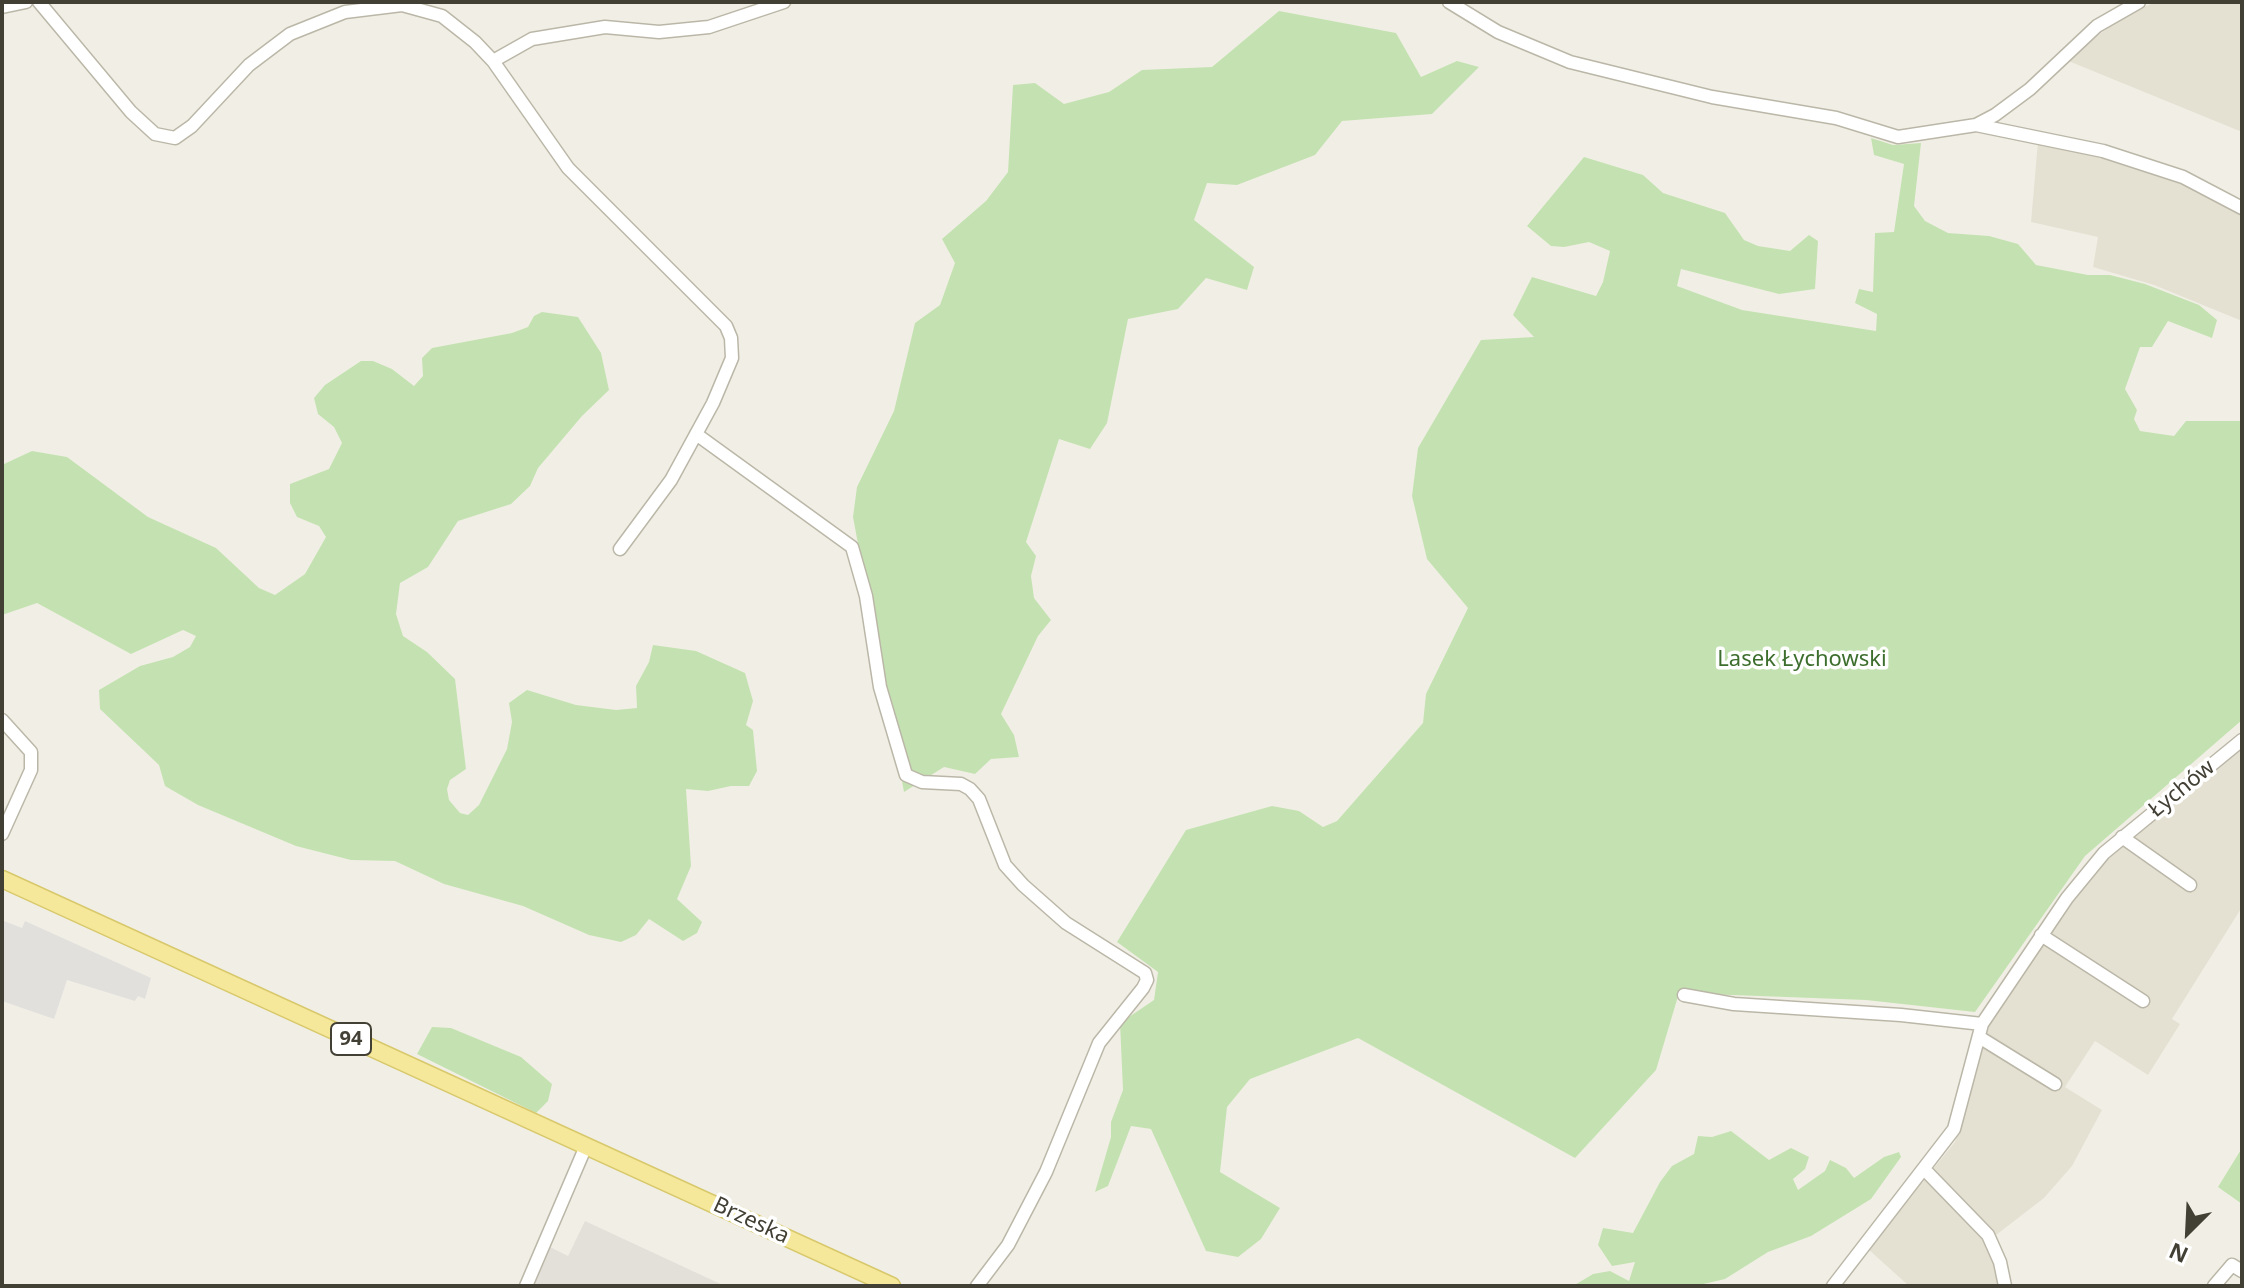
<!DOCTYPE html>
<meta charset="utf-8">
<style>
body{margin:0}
#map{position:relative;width:2244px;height:1288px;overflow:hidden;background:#f1efe5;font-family:"Noto Sans",sans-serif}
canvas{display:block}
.frame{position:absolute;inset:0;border:4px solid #423f35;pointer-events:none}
.north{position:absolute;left:2148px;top:1192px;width:80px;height:80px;-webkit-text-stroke:6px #fff;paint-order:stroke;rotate:204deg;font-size:22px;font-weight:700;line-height:32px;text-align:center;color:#423f35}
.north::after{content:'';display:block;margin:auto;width:28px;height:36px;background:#423f35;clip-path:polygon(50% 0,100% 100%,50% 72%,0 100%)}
</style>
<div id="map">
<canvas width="2244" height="1288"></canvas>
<div class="frame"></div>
<div class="north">N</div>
</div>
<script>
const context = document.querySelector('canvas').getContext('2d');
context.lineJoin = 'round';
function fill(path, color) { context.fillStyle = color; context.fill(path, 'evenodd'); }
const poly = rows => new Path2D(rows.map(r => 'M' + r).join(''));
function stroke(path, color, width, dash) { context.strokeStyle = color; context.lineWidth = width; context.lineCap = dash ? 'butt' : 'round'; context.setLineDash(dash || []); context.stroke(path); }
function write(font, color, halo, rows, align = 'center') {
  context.font = font + ' "Noto Sans",sans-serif'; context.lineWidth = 7; context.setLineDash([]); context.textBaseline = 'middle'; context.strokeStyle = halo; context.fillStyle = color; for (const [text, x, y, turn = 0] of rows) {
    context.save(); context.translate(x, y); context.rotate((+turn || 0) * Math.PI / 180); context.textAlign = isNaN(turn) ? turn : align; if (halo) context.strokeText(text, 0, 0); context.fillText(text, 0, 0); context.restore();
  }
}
const residential = poly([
 [2156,2,2242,2,2242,132,2066,60,2126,14],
 [2038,141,2137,166,2193,187,2242,213,2242,321,2154,285,2093,267,2098,237,2031,222],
 [2242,750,2242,907,2172,1019,2180,1024,2148,1075,2095,1041,2065,1087,2102,1110,2072,1166,2044,1198,1987,1242,2000,1286,1909,1286,1868,1249,1955,1142,1991,1020,2097,868]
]);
const industrial = poly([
 [585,1221,725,1286,534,1286,548,1246,568,1256]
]);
const green = poly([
 [1279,11,1396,33,1421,77,1457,61,1479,67,1432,114,1342,121,1315,155,1237,185,1207,183,1194,220,1254,267,1247,290,1206,278,1178,309,1128,319,1107,423,1090,449,1059,439,1026,542,1036,556,1031,576,1034,598,1051,620,1038,636,1001,714,1014,735,1019,757,991,759,975,774,944,767,904,792,853,517,857,487,894,411,915,323,940,305,955,263,942,239,986,201,1008,172,1013,85,1035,83,1064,104,1109,92,1142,70,1212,67],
 [1871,138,1893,145,1921,143,1914,206,1925,221,1948,233,1989,236,2018,244,2036,265,2088,275,2110,275,2145,284,2199,305,2217,320,2212,338,2168,321,2152,347,2140,347,2125,389,2137,410,2134,419,2140,431,2174,436,2186,421,2242,421,2242,720,2085,856,1975,1012,1866,1000,1679,993,1656,1070,1575,1158,1358,1038,1250,1079,1227,1107,1220,1172,1280,1208,1261,1239,1238,1257,1206,1251,1151,1129,1131,1126,1108,1186,1095,1192,1111,1137,1111,1122,1123,1090,1120,1023,1154,1000,1158,972,1117,942,1186,830,1272,806,1299,811,1323,827,1337,821,1423,723,1426,694,1468,608,1427,559,1412,496,1418,448,1481,340,1534,337,1513,315,1532,277,1596,296,1603,282,1610,251,1589,242,1564,247,1551,246,1527,226,1584,157,1643,175,1663,193,1725,213,1744,240,1758,246,1790,251,1809,235,1818,241,1815,289,1779,294,1681,269,1677,286,1742,310,1876,331,1877,314,1855,303,1859,289,1873,292,1875,233,1894,232,1904,164,1874,155],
 [542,312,578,317,601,353,609,390,582,416,538,468,530,486,511,504,458,521,428,567,400,583,396,614,403,636,427,652,455,679,466,769,450,780,447,789,449,800,460,813,468,815,479,805,507,749,512,722,509,703,527,690,576,705,616,710,637,708,636,686,649,662,653,645,696,651,745,673,753,701,746,725,753,730,757,771,749,786,731,786,708,791,686,789,691,866,677,899,702,922,697,933,683,941,649,919,636,935,621,942,589,935,523,906,444,884,395,861,351,860,296,846,198,805,165,786,159,765,100,709,99,690,140,666,173,657,190,647,196,636,183,630,131,654,37,603,2,615,4,464,32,451,67,457,148,517,216,548,259,588,275,595,305,574,326,537,319,526,297,517,290,503,290,484,329,469,342,443,334,427,318,414,314,398,325,385,361,361,373,361,392,369,414,386,423,376,422,358,432,348,512,333,528,327,534,316],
 [432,1027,451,1028,521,1057,552,1084,548,1101,536,1113,417,1054],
 [1731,1131,1769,1160,1791,1148,1809,1157,1805,1169,1793,1179,1798,1190,1825,1171,1830,1160,1846,1168,1854,1178,1884,1157,1899,1152,1901,1157,1871,1199,1811,1236,1768,1252,1725,1279,1695,1286,1573,1286,1593,1274,1610,1271,1629,1281,1635,1262,1612,1266,1598,1245,1603,1228,1633,1233,1660,1182,1672,1166,1694,1154,1698,1136,1712,1137],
 [2242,1148,2242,1204,2218,1187]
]);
const parking = poly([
 [4,921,22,928,25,921,151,978,145,999,138,996,135,1001,67,980,54,1019,2,1001]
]);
const minor = poly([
 [39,2,131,112,155,134,175,138,192,126,249,65,290,34,345,12,402,5,442,16,475,42,493,61,568,168,726,326,731,338,732,358,713,403,671,480,620,549],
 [1449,2,1498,32,1570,62,1712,97,1836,118,1898,137,1976,125,1995,115,2030,89,2097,26,2139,2],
 [2,7,26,2],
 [493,61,532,39,605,27,659,32,709,27,784,2],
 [1976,125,2103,151,2183,177,2242,208],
 [696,434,852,547,866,596,880,687,906,775,922,782,961,784,970,789,979,799,1005,865,1023,885,1066,923,1145,973,1147,980,1143,988,1099,1043,1046,1172,1008,1245,977,1286],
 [2,720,31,752,31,770,2,834],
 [2122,837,2190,885],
 [2041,935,2143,1001],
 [1684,995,1734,1004,1901,1015,1982,1024],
 [1979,1037,2055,1084],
 [1924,1169,1988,1235,2000,1262,2005,1286],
 [526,1286,586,1146],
 [1833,1286,1954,1129,1982,1024,2067,898,2104,853,2242,740],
 [2214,1286,2232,1265,2242,1271]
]);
const major = poly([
 [2,879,892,1286]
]);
const shields = [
 [351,1039,40]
];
const shieldNames = [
 ["94",351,1039]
];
const parkNames = [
 ["Lasek Łychowski",1802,660]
];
const streetNames = [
 ["Łychów",2182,789,-39],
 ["Brzeska",751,1221,25]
];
fill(residential, '#e4e1d3');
fill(industrial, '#e3e0da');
fill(green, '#c4e2b1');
fill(parking, '#e2e0dd');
stroke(minor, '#bbb7a8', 15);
stroke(major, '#d8c86c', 19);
stroke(minor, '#fff', 12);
stroke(major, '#f5e89a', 16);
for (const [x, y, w] of shields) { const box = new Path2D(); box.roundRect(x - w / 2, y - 16, w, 32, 6); context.fillStyle = '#fff'; context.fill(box); stroke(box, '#423f35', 2); }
write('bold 20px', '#423f35', null, shieldNames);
write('22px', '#3d6e2e', '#fff', parkNames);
write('22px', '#423f35', '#fff', streetNames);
</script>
